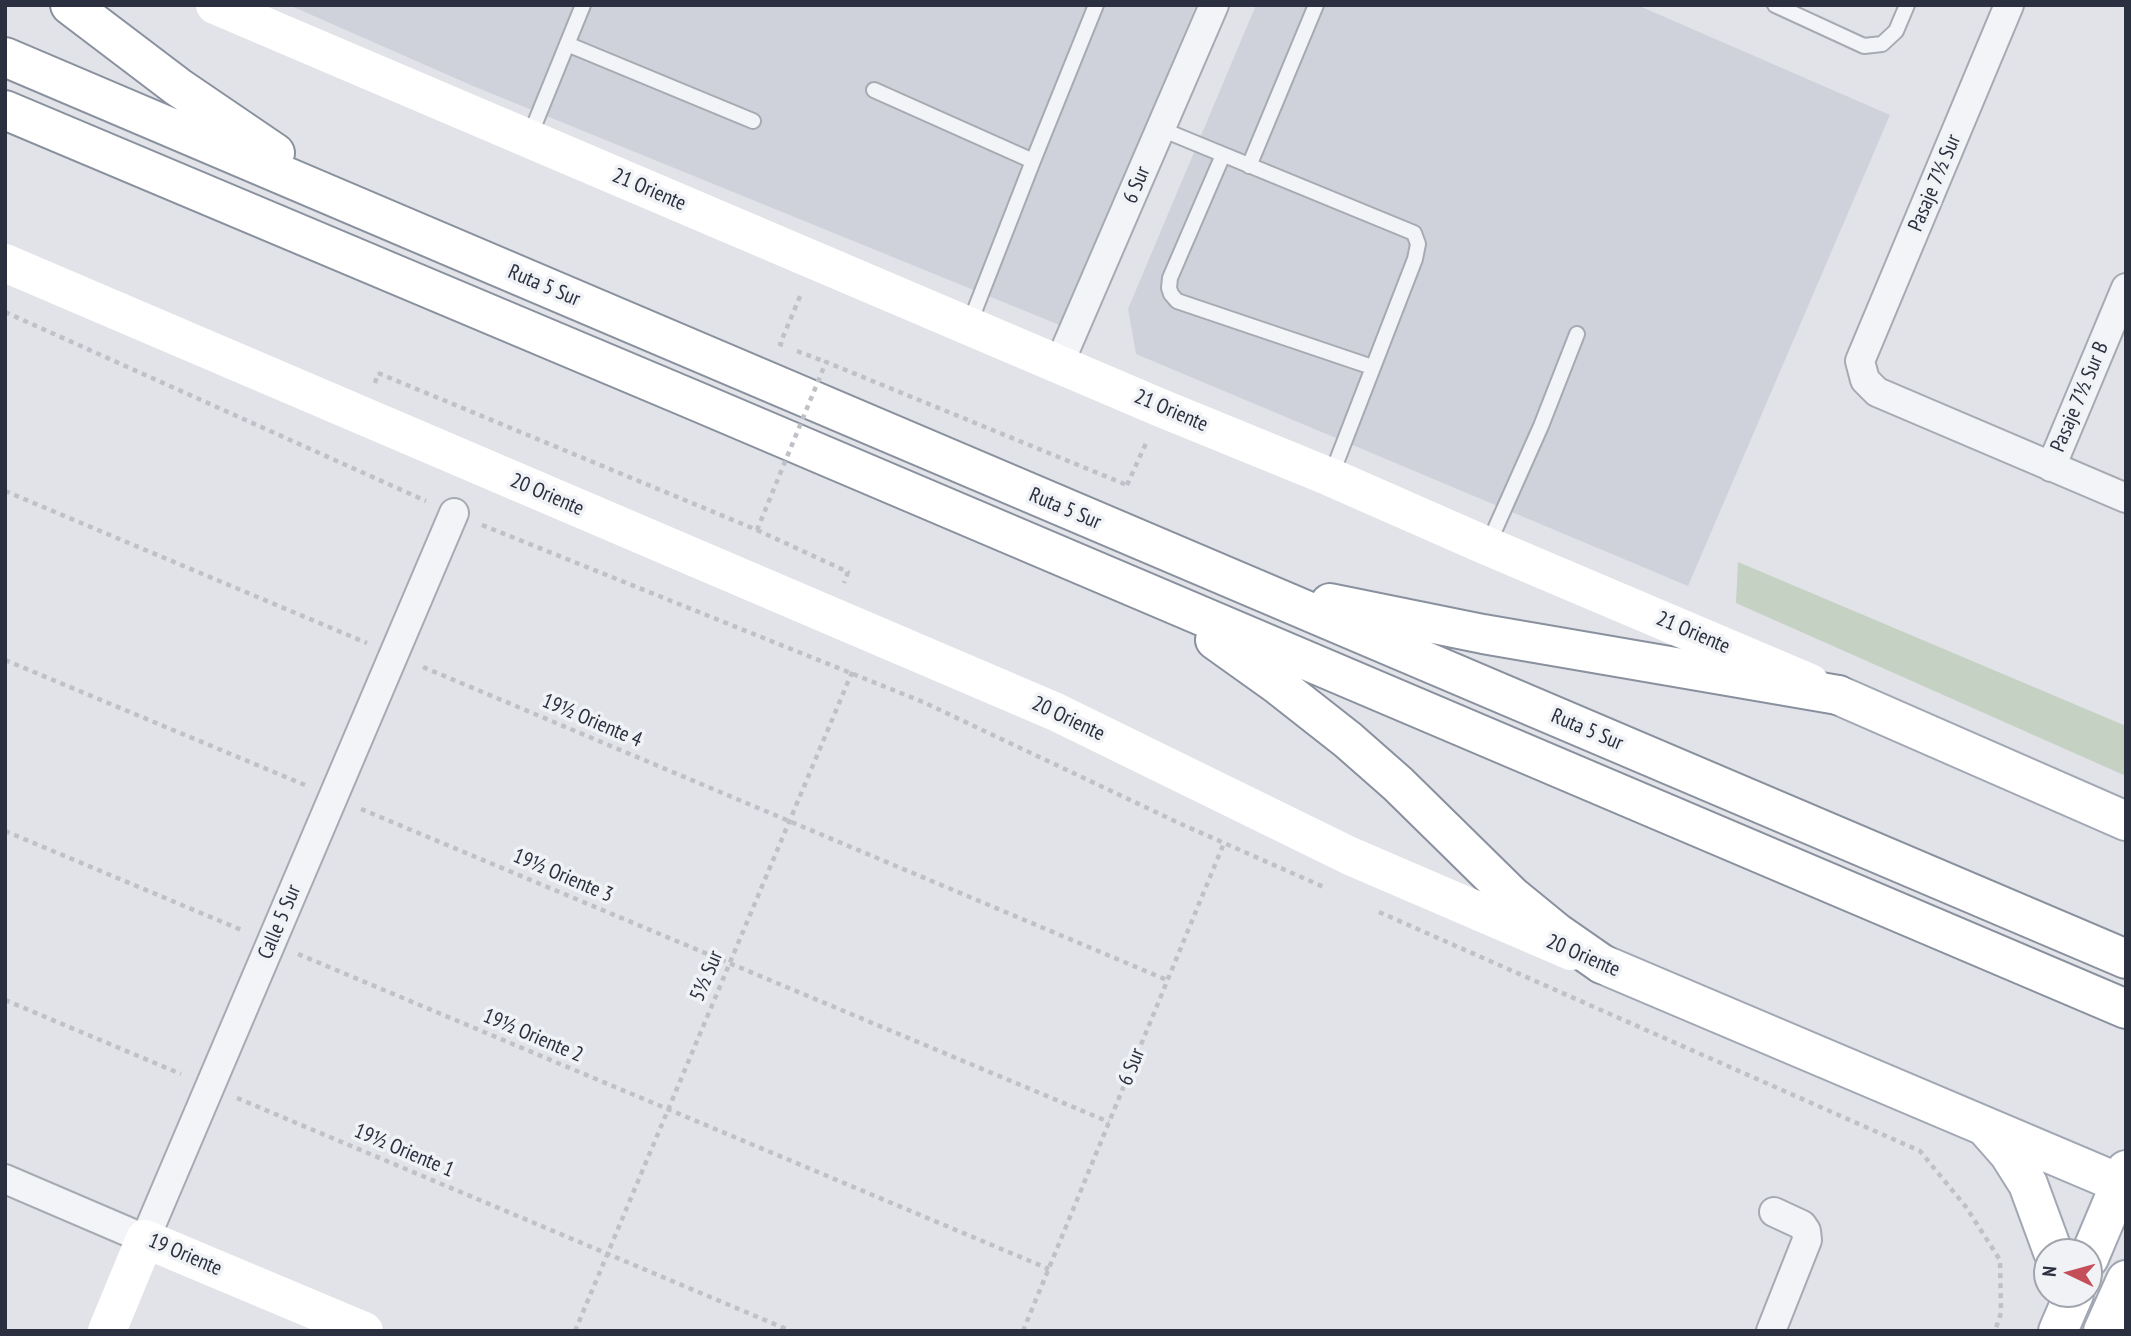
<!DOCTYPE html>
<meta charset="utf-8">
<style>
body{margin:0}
#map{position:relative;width:2131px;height:1336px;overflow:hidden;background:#e1e3e8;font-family:"PT Sans Narrow",sans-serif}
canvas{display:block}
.frame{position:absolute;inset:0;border:7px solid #2a303f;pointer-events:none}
.north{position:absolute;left:2033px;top:1238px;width:70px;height:70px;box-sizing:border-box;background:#f0f2f6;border:2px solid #a1a4ad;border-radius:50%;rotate:275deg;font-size:19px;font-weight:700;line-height:28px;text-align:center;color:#2a303f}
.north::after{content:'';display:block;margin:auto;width:24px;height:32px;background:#c44f59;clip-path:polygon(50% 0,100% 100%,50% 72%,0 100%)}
</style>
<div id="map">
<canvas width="2131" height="1336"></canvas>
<div class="frame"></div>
<div class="north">N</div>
</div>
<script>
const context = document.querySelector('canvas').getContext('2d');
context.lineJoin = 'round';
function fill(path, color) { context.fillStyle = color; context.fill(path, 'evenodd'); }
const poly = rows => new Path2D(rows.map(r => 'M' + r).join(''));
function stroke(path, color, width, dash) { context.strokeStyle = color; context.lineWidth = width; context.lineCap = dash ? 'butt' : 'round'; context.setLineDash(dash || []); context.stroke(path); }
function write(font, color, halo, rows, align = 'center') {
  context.font = font + ' "PT Sans Narrow",sans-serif'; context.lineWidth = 7; context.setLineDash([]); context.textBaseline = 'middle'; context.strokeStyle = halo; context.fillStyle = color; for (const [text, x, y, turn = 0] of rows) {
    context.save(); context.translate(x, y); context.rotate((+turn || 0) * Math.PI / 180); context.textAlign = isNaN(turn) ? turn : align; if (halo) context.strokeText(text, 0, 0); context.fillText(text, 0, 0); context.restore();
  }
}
const built = poly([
 [289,5,1196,5,1062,326,473,86],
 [1256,5,1637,5,1890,115,1688,586,1136,354,1128,309]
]);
const green = poly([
 [1738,562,2126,726,2126,776,1736,603]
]);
const path = poly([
 [5,312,426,501],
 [783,345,780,344,801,294],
 [797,351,826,362],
 [375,383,378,373],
 [1127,485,1147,441],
 [5,491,367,643],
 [482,525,923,702,1181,824,1326,888],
 [757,530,848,572,844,583],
 [5,660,305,785],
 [423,667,1167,980],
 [361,809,1109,1122],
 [5,831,244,931],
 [1379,912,1920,1151,1966,1207,2000,1260,2001,1313,1995,1331],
 [298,954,1049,1269],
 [5,1000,181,1074],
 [237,1098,791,1331],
 [575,1331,853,670],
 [1023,1331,1224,843]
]);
const lane = poly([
 [1775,5,1864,46,1882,44,1896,31,1907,5],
 [567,44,753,121],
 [874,90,1033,161,969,325],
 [1161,129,1414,233,1418,244,1415,259,1331,476],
 [529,138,583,5],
 [1223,155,1170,278,1169,288,1171,294,1177,301,1372,367],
 [1033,161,1096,5],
 [1249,166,1316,5],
 [1488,545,1541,426,1577,334]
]);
const street = poly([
 [2009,5,1860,361,1865,380,1877,392,2126,498],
 [1059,364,1214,5],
 [2051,467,2126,288],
 [5,1179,145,1239,454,513],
 [1771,1331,1807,1240,1806,1231,1802,1225,1774,1212]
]);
const secondary = poly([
 [215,5,1161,408,1330,477,1487,546,1810,683],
 [5,263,1056,712,1350,856,1571,951],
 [107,1331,145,1239,364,1331]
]);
const primary = poly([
 [1838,695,2126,821],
 [1602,964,2126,1186],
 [1987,1129,2009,1154,2028,1184,2053,1252],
 [2089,1258,2126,1170],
 [2058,1331,2074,1294],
 [2103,1331,2126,1280]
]);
const highway = poly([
 [70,5,178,87,275,153],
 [5,57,2126,959],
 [5,110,696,401,2126,1009],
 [1330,603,1483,634,1838,695],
 [1215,640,1278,685,1348,740,1398,784,1512,896,1556,932,1602,964]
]);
const pathBridge = poly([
 [378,373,757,530,826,362,1127,485]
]);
const streetNames = [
 ["Pasaje 7½ Sur",1935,183,-67],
 ["6 Sur",1137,185,-67],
 ["21 Oriente",649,190,23],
 ["Ruta 5 Sur",544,286,23],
 ["Pasaje 7½ Sur B",2080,397,-67],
 ["21 Oriente",1171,411,23],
 ["20 Oriente",547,495,23],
 ["Ruta 5 Sur",1065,509,23],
 ["21 Oriente",1693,633,23],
 ["20 Oriente",1068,719,25],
 ["19½ Oriente 4",592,721,23],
 ["Ruta 5 Sur",1587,730,23],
 ["19½ Oriente 3",563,876,23],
 ["Calle 5 Sur",280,922,-67],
 ["20 Oriente",1583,956,23],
 ["5½ Sur",707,976,-67],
 ["19½ Oriente 2",533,1036,23],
 ["6 Sur",1132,1067,-68],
 ["19½ Oriente 1",404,1151,23],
 ["19 Oriente",185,1255,23]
];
fill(built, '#cfd2da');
fill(green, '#c5d1c2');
stroke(lane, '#a6aab2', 18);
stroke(street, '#a6aab2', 32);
stroke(primary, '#a1a7b3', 42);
stroke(highway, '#89909e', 42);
stroke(path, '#bfc1c7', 4.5, [5, 5]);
stroke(lane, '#f3f4f7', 14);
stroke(street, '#f3f4f7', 28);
stroke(secondary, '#fff', 38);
stroke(primary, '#fff', 38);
stroke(highway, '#fff', 38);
stroke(pathBridge, '#bfc1c7', 4.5, [5, 5]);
write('21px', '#2a303f', '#f0f2f6', streetNames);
</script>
